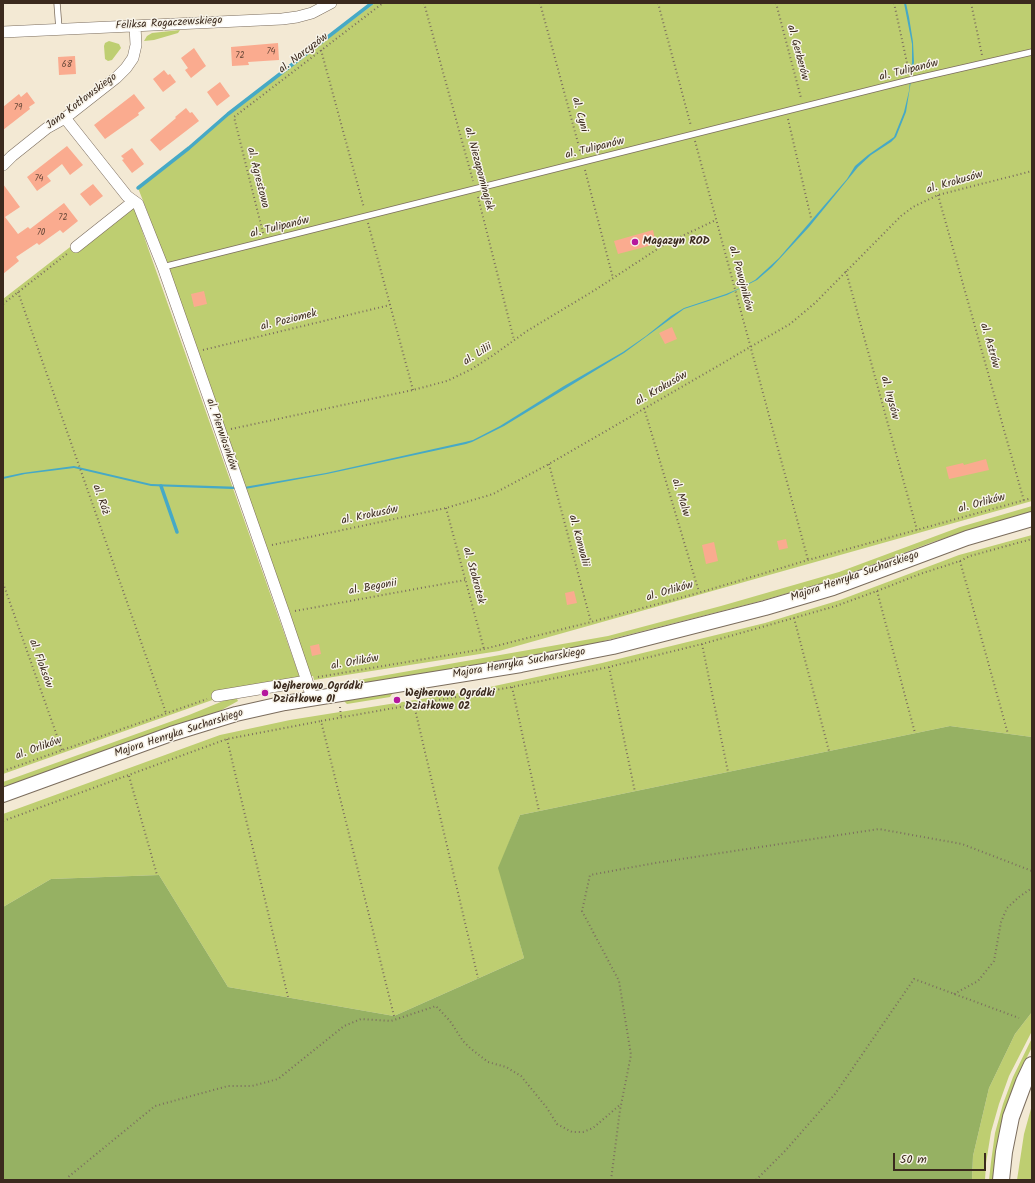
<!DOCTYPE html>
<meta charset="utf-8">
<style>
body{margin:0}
#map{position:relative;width:1035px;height:1183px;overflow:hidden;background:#f3e9d4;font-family:Kalam,sans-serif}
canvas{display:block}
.frame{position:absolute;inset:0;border:4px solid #3b2a1e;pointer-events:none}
.scale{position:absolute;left:893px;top:1153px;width:93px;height:18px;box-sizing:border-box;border:2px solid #3b2a1e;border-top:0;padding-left:5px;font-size:12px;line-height:14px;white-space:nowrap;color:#3b2a1e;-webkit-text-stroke:3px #f7f3e8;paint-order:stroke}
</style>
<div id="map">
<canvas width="1035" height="1183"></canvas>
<div class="frame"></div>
<div class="scale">50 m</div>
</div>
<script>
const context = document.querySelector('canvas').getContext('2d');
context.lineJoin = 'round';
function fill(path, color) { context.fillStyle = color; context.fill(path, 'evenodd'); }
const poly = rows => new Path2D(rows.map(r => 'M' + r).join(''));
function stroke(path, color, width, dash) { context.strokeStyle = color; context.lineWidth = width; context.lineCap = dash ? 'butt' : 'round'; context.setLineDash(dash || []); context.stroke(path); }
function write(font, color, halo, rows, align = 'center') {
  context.font = font + ' Kalam,sans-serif'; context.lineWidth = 3; context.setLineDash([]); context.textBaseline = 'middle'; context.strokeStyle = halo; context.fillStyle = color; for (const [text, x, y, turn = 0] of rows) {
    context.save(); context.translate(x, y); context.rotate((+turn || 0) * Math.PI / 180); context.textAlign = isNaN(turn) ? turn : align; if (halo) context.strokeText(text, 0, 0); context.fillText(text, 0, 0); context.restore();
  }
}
const green = poly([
 [375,3,1032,3,1032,501,499,651,314,680,313,676,310,676,167,270,149,216,138,188,189,148,228,114],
 [180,30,178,33,154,40,144,41,147,36,152,33],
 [109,41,119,44,121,48,112,60,108,61,105,59,104,46,105,43],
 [134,207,148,248,300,678,218,698,3,774,3,299,74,244],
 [1032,506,1032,512,963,532,930,543,824,583,753,603,592,644,488,663,342,688,341,683,608,636,721,606,839,572,960,527],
 [1032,535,1032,737,950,726,520,815,499,868,524,958,394,1016,228,987,159,875,51,879,3,907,3,814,220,735,290,720,471,691,602,663,765,623,840,600,959,555],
 [388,694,392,694,390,697,347,704,344,701],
 [228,699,237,699,238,701,218,712,3,788,3,782,189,715],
 [1032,1012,1032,1031,1009,1076,999,1104,991,1132,986,1163,985,1180,972,1180,973,1156,989,1088,1015,1034],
 [1032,1038,1032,1047,1017,1078,1007,1105,999,1134,995,1162,993,1180,989,1180,991,1162,995,1133,1003,1104,1013,1077],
 [1032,1105,1032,1180,1017,1180,1024,1134]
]);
const forest = poly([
 [950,726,1032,737,1032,1012,1015,1034,989,1088,973,1156,972,1180,3,1180,3,907,51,879,159,875,228,987,394,1016,524,958,498,868,520,815]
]);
const water = poly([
 [904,3,906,3,909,17,913,42,914,62,906,112,896,137,891,142,871,155,858,167,809,227,772,267,757,280,727,295,684,309,624,353,504,426,472,442,466,444,327,474,245,489,232,489,151,486,74,468,25,474,3,479,3,477,22,473,74,466,151,484,244,487,326,473,465,442,473,440,500,426,564,386,623,352,646,336,671,316,684,308,726,294,738,289,755,280,779,258,847,179,855,166,868,155,894,137,904,112,909,91,912,62,912,44]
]);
const stream = poly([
 [138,188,189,148,228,114,372,3],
 [161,486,177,532]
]);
const building = poly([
 [278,43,279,60,248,62,249,65,232,66,231,47],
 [194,48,206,66,191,78,185,70,188,68,181,58],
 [75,56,76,74,59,75,58,57],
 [164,70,168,75,170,74,176,82,163,92,153,79],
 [220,82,230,96,217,106,207,92],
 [27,92,35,103,29,107,30,109,3,130,3,107,19,94,21,97],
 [134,94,145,108,138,113,139,115,105,139,94,125],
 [186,108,190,113,192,112,199,121,160,151,150,140,176,118,175,117],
 [67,146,83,165,70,175,62,164,47,176,51,181,37,191,27,177],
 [132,148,144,164,132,173,122,160,124,159,121,156],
 [3,184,20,207,5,217,18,234,28,227,30,229,64,203,78,221,63,233,60,230,39,245,37,243,16,257,19,261,3,274],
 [93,184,103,196,90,206,80,194],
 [653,230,656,244,618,254,614,241],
 [204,291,207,304,194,307,191,294],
 [672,327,677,339,665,344,659,333],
 [986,459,989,470,949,479,946,467,963,463,964,465],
 [786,539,788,548,779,550,777,541],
 [714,542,718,561,706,564,702,545],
 [574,591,577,603,567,605,565,593],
 [319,644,321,654,312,656,310,646]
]);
const path = poly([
 [424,3,473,181],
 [540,3,581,154],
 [658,3,691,126],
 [776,3,801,98],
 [894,3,909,72],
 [971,3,982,55],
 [321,50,364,208],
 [788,119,811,218],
 [695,141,808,560],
 [585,170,613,278],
 [938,195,1024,501],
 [478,197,514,340],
 [368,223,413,390],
 [263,233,234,117,383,3],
 [846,271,917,530],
 [18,292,166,713],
 [3,304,68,253],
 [203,350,390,305],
 [644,408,699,592],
 [231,429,413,390,447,381,470,370,492,356,527,331,595,290,665,244,716,220],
 [549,464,591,622],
 [446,508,484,649],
 [272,545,446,508,493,494,549,464,790,324,815,303,901,216,913,207,938,195,1032,171],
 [960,561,1008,734],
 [3,583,62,750],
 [877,591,915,733],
 [295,611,465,580],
 [794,618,829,751],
 [702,644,728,772],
 [609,667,635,792],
 [318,677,484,649,591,622,698,593,808,560,1032,498],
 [512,687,539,811],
 [414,705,478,978],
 [340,707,341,717],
 [227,739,288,997],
 [3,771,207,699],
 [129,776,157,875],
 [3,821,227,739,321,721],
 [954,994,978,981,994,961,1001,922,1007,908,1019,897,1032,888],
 [394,1016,321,721,512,687,609,667,702,644,836,606,877,591,920,574,960,561,970,556,1032,539],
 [67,1180,67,1178,155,1106,228,1086,252,1086,278,1079,344,1026,361,1019,391,1021,436,1006,450,1021,463,1041,470,1048,488,1062,506,1067,521,1076,547,1108,557,1124,572,1132,583,1132,593,1128,621,1104],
 [611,1180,620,1110,631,1055,619,981,582,911,590,875,655,863,879,829,962,844,1032,871],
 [756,1180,785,1151,835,1094,914,979,1019,1018]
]);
const service = poly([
 [57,3,59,29],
 [163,267,910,80,1032,52]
]);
const minor = poly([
 [3,32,282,19,297,17,312,13,331,3],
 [65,118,127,196,138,204,163,267,284,613,307,681,312,699],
 [3,165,12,156,47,128,65,118,116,78,126,68,133,58,136,45,135,26],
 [76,247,134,201],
 [217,696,307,681]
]);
const tertiary = poly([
 [3,795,171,734,236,714,285,703,521,665,613,647,765,608,833,588,967,538,1032,519]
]);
const secondary = poly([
 [1001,1180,1004,1152,1011,1117,1024,1082,1032,1065]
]);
const markers = [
 [635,242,4,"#b5179e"],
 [265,693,4,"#b5179e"],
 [397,700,4,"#b5179e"]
];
const numberNames = [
 ["74",271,52],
 ["72",240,56],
 ["68",67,65],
 ["79",18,108],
 ["74",39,179],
 ["72",63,218],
 ["70",41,233]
];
const streetNames = [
 ["Feliksa Rogaczewskiego",169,24,-3],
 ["al. Gerberów",797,53,75],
 ["al. Narcyzów",304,54,-37],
 ["al. Tulipanów",909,71,-14],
 ["Jana Kotłowskiego",82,102,-37],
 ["al. Cyni",579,115,75],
 ["al. Tulipanów",595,149,-14],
 ["al. Niezapominajek",478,169,75],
 ["al. Agrestowa",257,178,76],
 ["al. Krokusów",955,183,-16],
 ["al. Tulipanów",280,228,-14],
 ["al. Powojników",740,279,75],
 ["al. Poziomek",289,321,-14],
 ["al. Astrów",989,346,74],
 ["al. Lilii",478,355,-32],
 ["al. Krokusów",662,389,-30],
 ["al. Irysów",889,398,75],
 ["al. Pierwiosnków",221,435,71],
 ["al. Malw",680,498,73],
 ["al. Róż",100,500,71],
 ["al. Orlików",982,504,-15],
 ["al. Krokusów",370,516,-12],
 ["al. Konwalii",578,541,75],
 ["al. Stokrotek",473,576,75],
 ["Majora Henryka Sucharskiego",855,577,-19],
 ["al. Begonii",373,588,-10],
 ["al. Orlików",670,592,-16],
 ["al. Orlików",355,663,-10],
 ["al. Floksów",40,664,70],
 ["Majora Henryka Sucharskiego",519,664,-10],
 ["Majora Henryka Sucharskiego",179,734,-18],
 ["al. Orlików",39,749,-20]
];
const poiNames = [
 ["Magazyn ROD",643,242],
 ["Wejherowo Ogródki",273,687],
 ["Działkowe 01",273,700],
 ["Wejherowo Ogródki",405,694],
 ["Działkowe 02",405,707]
];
fill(green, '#bece71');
fill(forest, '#96b163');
fill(water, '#46a9c6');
stroke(stream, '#46a9c6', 3.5);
fill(building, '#faab8f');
stroke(service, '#7b6d5e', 7);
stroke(minor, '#7b6d5e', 12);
stroke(tertiary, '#7b6d5e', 16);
stroke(secondary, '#7b6d5e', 18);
stroke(path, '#7b6d5e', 2, [1, 3]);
stroke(service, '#fff', 5.5);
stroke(minor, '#fff', 11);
stroke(tertiary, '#fff', 14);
stroke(secondary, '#fff', 16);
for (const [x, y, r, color] of markers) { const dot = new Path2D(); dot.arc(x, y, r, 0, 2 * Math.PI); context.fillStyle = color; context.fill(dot); stroke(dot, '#f7f3e8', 1.5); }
write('9px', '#6b4a3a', null, numberNames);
write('11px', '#3b2a1e', '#f7f3e8', streetNames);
write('bold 11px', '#3b2a1e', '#f7f3e8', poiNames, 'left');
</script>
